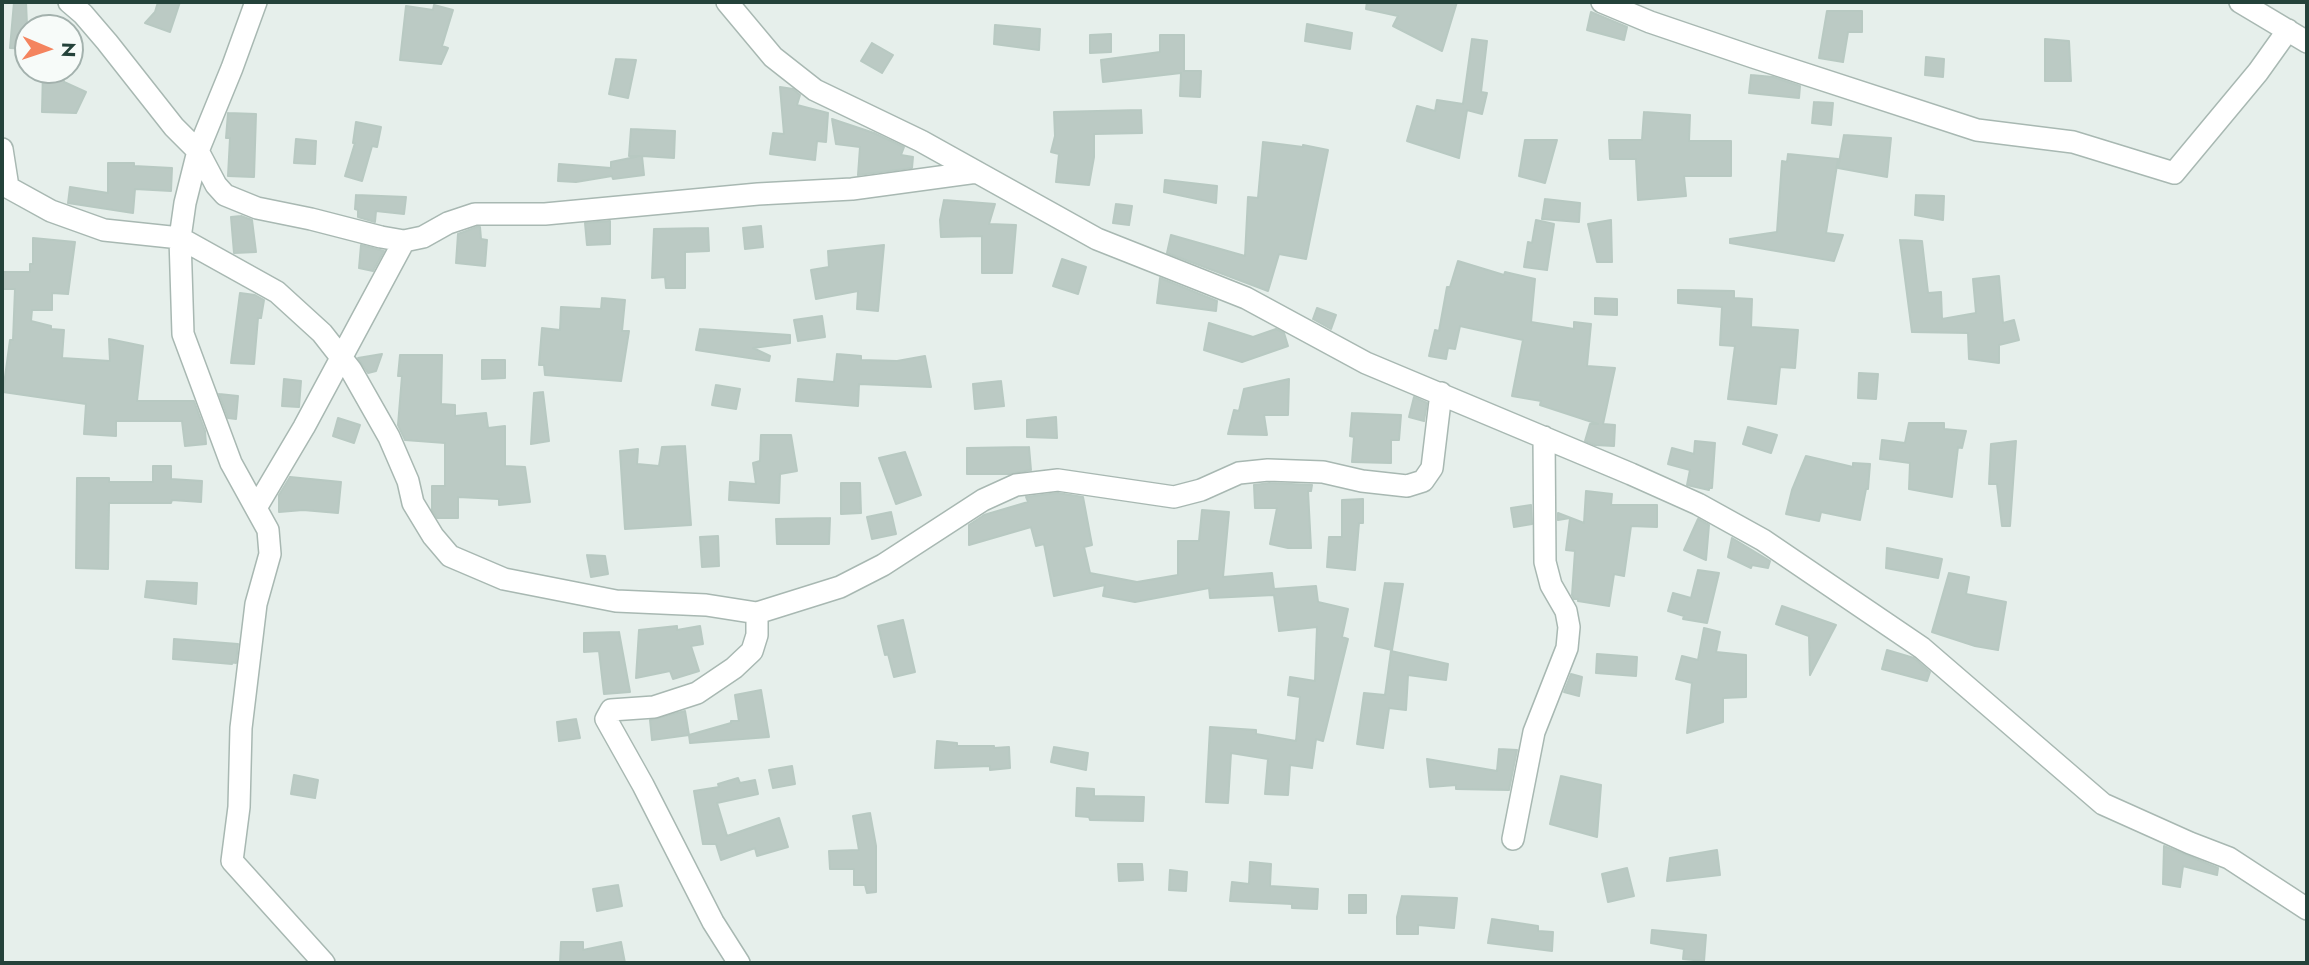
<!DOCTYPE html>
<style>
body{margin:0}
#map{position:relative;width:2309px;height:965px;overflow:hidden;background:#e6efeb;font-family:Jost,sans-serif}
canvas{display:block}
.frame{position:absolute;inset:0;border:4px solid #24423a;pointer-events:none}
.north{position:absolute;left:14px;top:14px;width:70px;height:70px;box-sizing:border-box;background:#f7fbf9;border:2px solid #a3b1ad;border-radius:50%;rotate:92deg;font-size:19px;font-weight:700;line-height:28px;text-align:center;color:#24423a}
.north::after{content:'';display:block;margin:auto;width:24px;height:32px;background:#f4845f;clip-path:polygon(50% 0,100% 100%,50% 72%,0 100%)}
</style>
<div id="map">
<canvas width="2309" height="965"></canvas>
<div class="frame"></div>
<div class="north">N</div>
</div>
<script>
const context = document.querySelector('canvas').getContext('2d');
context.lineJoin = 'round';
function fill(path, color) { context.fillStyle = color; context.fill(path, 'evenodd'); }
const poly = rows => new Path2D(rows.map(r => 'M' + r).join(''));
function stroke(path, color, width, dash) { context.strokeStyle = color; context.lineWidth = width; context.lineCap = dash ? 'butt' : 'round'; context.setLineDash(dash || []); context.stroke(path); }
const building = poly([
 [14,2,26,2,28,49,10,48,14,2],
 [158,2,180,2,170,32,145,23,155,12,158,2],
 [1367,2,1457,2,1442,51,1393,26,1398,16,1366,9,1367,2],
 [434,5,453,10,442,46,448,48,441,64,400,60,406,6,433,10,434,5],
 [1827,11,1862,11,1862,32,1848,32,1843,62,1819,58,1827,11],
 [1591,12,1627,27,1624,40,1587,30,1591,12],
 [1307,24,1352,33,1350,49,1305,41,1307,24],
 [995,25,1040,29,1039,50,994,44,995,25],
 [1111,34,1111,52,1090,53,1090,35,1111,34],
 [1160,35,1184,35,1184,71,1201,71,1200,97,1180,96,1181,73,1103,82,1101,60,1160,52,1160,35],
 [1472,39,1487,41,1481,92,1487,93,1482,114,1467,110,1459,158,1407,141,1417,106,1435,111,1437,100,1463,104,1472,39],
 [2045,39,2069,41,2071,81,2045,81,2045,39],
 [872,43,893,55,882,73,861,61,872,43],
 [1926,57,1944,59,1943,77,1925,75,1926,57],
 [616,59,636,60,628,98,609,94,616,59],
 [43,70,62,70,64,82,86,92,76,113,42,112,43,70],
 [1751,75,1773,77,1800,86,1799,98,1749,93,1751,75],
 [780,87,793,89,800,95,797,105,828,113,826,142,817,141,815,160,770,154,773,133,784,134,780,87],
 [1814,102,1833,103,1831,125,1812,123,1814,102],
 [1141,110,1142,133,1094,134,1094,157,1089,185,1056,182,1059,154,1051,152,1055,136,1054,112,1141,110],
 [1644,112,1690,115,1689,141,1731,141,1731,176,1684,176,1686,196,1638,200,1636,159,1610,159,1609,140,1642,140,1644,112],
 [228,113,256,114,254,177,228,176,230,138,226,138,228,113],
 [832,119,874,133,904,147,901,155,913,157,912,168,858,175,860,147,836,144,832,119],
 [356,122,381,127,377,147,372,146,362,181,345,176,355,143,353,143,356,122],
 [631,129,675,131,674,158,642,156,644,175,613,179,612,176,576,182,558,181,559,164,611,168,611,162,640,156,629,156,631,129],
 [1844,135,1891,138,1887,177,1838,168,1844,135],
 [296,139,316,141,315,164,294,163,296,139],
 [1525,140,1557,140,1545,183,1519,176,1525,140],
 [1263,142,1303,147,1303,145,1328,150,1306,259,1279,254,1268,291,1167,253,1171,235,1245,256,1248,197,1258,198,1263,142],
 [1788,154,1838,159,1826,233,1843,235,1834,261,1730,243,1730,239,1777,232,1782,161,1787,162,1788,154],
 [108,163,134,163,134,166,172,168,171,191,135,189,133,213,68,203,70,187,108,193,108,163],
 [1165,180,1217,186,1216,203,1164,192,1165,180],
 [356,195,406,197,404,214,376,211,375,222,358,217,358,210,355,209,356,195],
 [1916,195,1944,196,1943,220,1915,215,1916,195],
 [1545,199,1580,203,1579,222,1542,219,1545,199],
 [944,200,995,204,989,224,1016,225,1012,273,982,273,982,236,941,237,940,220,944,200],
 [1116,204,1132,206,1129,225,1113,223,1116,204],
 [241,216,252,220,256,252,234,253,231,217,241,216],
 [1536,220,1554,224,1547,270,1524,267,1528,242,1532,243,1536,220],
 [1611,220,1612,262,1597,262,1588,224,1611,220],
 [610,221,610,244,587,245,585,223,610,221],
 [761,226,763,247,745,249,743,228,761,226],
 [477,227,480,227,481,239,487,240,485,266,456,263,458,234,477,227],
 [708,228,709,251,685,252,685,288,666,288,665,277,652,278,654,229,708,228],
 [33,238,75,242,68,294,52,293,52,310,32,310,31,321,51,326,51,329,64,330,62,358,110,361,109,339,143,346,137,401,194,401,205,431,206,444,185,446,182,421,116,421,116,436,84,434,86,404,3,392,10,340,13,340,15,289,2,289,2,272,30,272,30,264,33,264,33,238],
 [1900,240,1922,241,1928,293,1941,292,1942,319,1976,313,1973,279,1999,276,2003,323,2014,320,2019,340,1999,345,1999,363,1969,359,1968,333,1912,332,1900,240],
 [361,245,384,251,373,271,359,268,361,245],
 [884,245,878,311,857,309,858,291,816,299,811,270,829,267,828,251,884,245],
 [1062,259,1086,267,1078,294,1053,286,1062,259],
 [1458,261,1504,275,1505,272,1535,279,1531,322,1574,329,1574,322,1591,324,1587,366,1615,368,1603,424,1615,425,1614,446,1595,445,1585,441,1590,424,1598,424,1540,405,1541,401,1512,396,1523,340,1460,326,1455,349,1448,348,1446,359,1429,356,1435,330,1439,331,1447,287,1450,287,1458,261],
 [1160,278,1217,301,1216,311,1157,303,1160,278],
 [1678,290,1734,291,1734,298,1752,299,1751,327,1798,330,1795,368,1780,367,1776,404,1728,399,1735,346,1720,345,1722,307,1678,303,1678,290],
 [240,293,255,295,264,300,261,318,258,318,254,364,231,363,240,293],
 [602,298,625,300,622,331,629,331,621,381,545,375,544,365,539,365,542,328,560,330,561,307,601,309,602,298],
 [1595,298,1617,299,1617,315,1595,314,1595,298],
 [1317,308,1336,315,1331,329,1313,319,1317,308],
 [822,316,825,337,798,341,794,320,822,316],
 [1209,323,1253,337,1276,329,1284,333,1288,346,1242,362,1204,350,1209,323],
 [700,329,790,335,790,343,753,348,770,356,769,361,696,350,700,329],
 [382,354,376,371,368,373,358,358,382,354],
 [837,354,861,356,861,360,897,361,925,356,931,387,859,384,858,406,796,401,798,379,834,382,837,354],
 [400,355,442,355,441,404,455,405,455,416,486,413,488,428,505,426,505,466,525,467,530,502,499,505,499,499,458,497,458,518,437,518,432,510,432,486,445,486,445,443,405,440,398,425,402,376,398,376,400,355],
 [482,360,505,360,505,378,482,379,482,360],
 [1859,373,1878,374,1876,399,1858,398,1859,373],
 [284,379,301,381,299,407,282,406,284,379],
 [1289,379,1288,415,1264,415,1267,435,1228,434,1234,410,1239,411,1244,389,1289,379],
 [1001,381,1004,406,975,409,973,384,1001,381],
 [716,385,740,389,736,409,712,405,716,385],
 [543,392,549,441,531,444,534,393,543,392],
 [219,394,238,396,236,419,228,418,219,394],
 [1414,397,1427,403,1424,421,1409,417,1414,397],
 [1352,413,1401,415,1399,440,1391,440,1391,463,1352,462,1354,437,1350,436,1352,413],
 [1056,417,1057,438,1027,437,1027,420,1056,417],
 [338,418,360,425,354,443,333,436,338,418],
 [1909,423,1944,423,1944,429,1966,431,1962,448,1958,447,1952,497,1909,489,1910,463,1880,459,1882,440,1905,443,1909,423],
 [1748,427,1777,435,1771,453,1743,444,1748,427],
 [761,435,791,435,797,471,780,474,779,503,729,500,730,482,756,484,753,463,760,461,761,435],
 [1695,441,1715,443,1712,488,1709,488,1709,490,1687,485,1690,470,1668,464,1672,448,1694,454,1695,441],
 [2016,441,2010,526,2002,526,1997,484,1989,484,1991,444,2016,441],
 [685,446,691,525,625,529,620,451,638,449,637,464,659,466,662,447,685,446],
 [1029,447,1031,470,1009,474,967,474,967,448,1029,447],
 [905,452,921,495,896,504,879,458,905,452],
 [1806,456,1853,467,1853,463,1870,464,1868,489,1866,489,1860,520,1821,512,1819,521,1786,514,1792,490,1806,456],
 [153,466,171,466,171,479,202,481,201,502,172,500,171,503,109,503,108,569,76,568,77,478,109,478,109,482,153,482,153,466],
 [290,477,341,482,338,513,303,510,279,512,279,495,290,477],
 [841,483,860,483,861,513,841,514,841,483],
 [1270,483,1312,485,1311,491,1308,491,1311,548,1288,548,1270,544,1277,508,1255,508,1254,485,1270,483],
 [1586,491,1612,494,1611,505,1657,505,1657,527,1631,526,1624,576,1614,574,1609,606,1578,601,1578,599,1574,599,1572,595,1575,551,1566,550,1570,518,1558,520,1558,513,1584,523,1586,491],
 [1058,493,1083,497,1092,545,1084,547,1090,573,1137,582,1178,575,1178,541,1199,541,1202,510,1229,512,1223,577,1272,573,1274,589,1316,586,1318,602,1348,609,1342,637,1348,639,1323,741,1316,739,1312,768,1290,765,1288,795,1265,794,1268,759,1231,753,1228,803,1206,802,1210,727,1256,730,1256,734,1296,741,1300,697,1288,695,1290,677,1315,681,1317,627,1279,631,1274,595,1210,598,1209,588,1135,602,1103,596,1105,585,1054,596,1044,544,1036,546,1031,527,969,545,969,525,984,515,1028,502,1026,497,1058,493],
 [1363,499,1363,523,1359,523,1355,570,1327,567,1329,537,1342,537,1342,500,1363,499],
 [1531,505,1532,524,1514,527,1511,508,1531,505],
 [891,512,896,534,872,539,867,517,891,512],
 [830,518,829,544,777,544,776,519,830,518],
 [1698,519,1709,525,1706,560,1684,550,1698,519],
 [718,536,719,566,702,567,700,537,718,536],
 [1732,538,1770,561,1768,568,1752,565,1751,568,1728,557,1732,538],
 [1887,548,1942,559,1938,578,1886,568,1887,548],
 [587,555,605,556,608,574,591,577,587,555],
 [1698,570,1719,573,1707,623,1683,619,1684,616,1668,611,1673,593,1691,598,1698,570],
 [1949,573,1969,577,1966,594,2006,602,1998,650,1975,646,1932,632,1949,573],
 [147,581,197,583,196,604,145,597,147,581],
 [1385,583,1403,584,1392,650,1375,646,1385,583],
 [1782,606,1836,625,1810,675,1809,636,1776,624,1782,606],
 [903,620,915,672,894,677,888,654,885,655,878,626,903,620],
 [677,626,677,630,700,626,703,644,691,646,699,671,673,679,670,671,636,678,639,630,677,626],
 [1704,628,1720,632,1716,652,1746,655,1746,697,1723,698,1723,722,1687,733,1692,683,1676,679,1682,656,1698,660,1704,628],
 [619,632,630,692,604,694,599,651,584,652,584,633,619,632],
 [174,639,238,644,236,663,232,662,232,664,173,659,174,639],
 [1887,650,1914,658,1930,672,1927,681,1882,669,1887,650],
 [1391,651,1448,664,1446,680,1408,675,1406,710,1389,708,1383,748,1357,744,1364,693,1385,695,1391,651],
 [1597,654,1637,657,1636,676,1596,673,1597,654],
 [1571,674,1582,677,1579,696,1564,692,1571,674],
 [761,690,769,737,690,743,689,735,731,723,731,721,739,721,735,695,761,690],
 [685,711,689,735,652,740,650,720,685,711],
 [576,719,580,738,559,741,557,722,576,719],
 [937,741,957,743,957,746,994,746,994,748,1009,747,1010,768,990,770,990,766,935,768,937,741],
 [1054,747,1088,753,1086,770,1051,762,1054,747],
 [1499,749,1517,750,1509,790,1456,789,1456,785,1430,787,1427,759,1497,771,1499,749],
 [792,766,795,784,773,788,769,770,792,766],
 [294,775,318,780,315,798,291,794,294,775],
 [1561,776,1601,785,1597,837,1550,824,1561,776],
 [738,778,740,783,755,780,758,794,717,803,727,836,779,818,788,847,757,856,755,848,721,860,716,844,703,844,694,791,719,787,718,784,738,778],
 [1077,788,1094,789,1094,796,1144,797,1143,821,1090,820,1089,817,1076,816,1077,788],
 [870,813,876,846,876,892,867,893,865,885,854,885,854,869,830,869,829,851,859,850,853,816,870,813],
 [2164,846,2218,868,2217,875,2183,866,2180,887,2163,884,2164,846],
 [1717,850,1720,875,1667,881,1670,858,1717,850],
 [1250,862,1271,864,1270,886,1318,889,1317,909,1292,908,1292,904,1230,901,1232,882,1249,884,1250,862],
 [1118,864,1142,864,1143,880,1119,881,1118,864],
 [1627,868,1634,896,1608,902,1602,874,1627,868],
 [1170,870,1187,872,1186,891,1169,890,1170,870],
 [618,885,622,906,597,911,593,889,618,885],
 [1349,895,1366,895,1366,913,1349,913,1349,895],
 [1402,896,1457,898,1454,928,1418,925,1418,934,1397,934,1397,917,1402,896],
 [1492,919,1538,926,1538,931,1553,932,1552,951,1488,943,1492,919],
 [1652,930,1706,935,1704,961,1683,959,1684,949,1651,943,1652,930],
 [561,942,583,942,583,950,621,942,625,963,560,963,561,942]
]);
const minor = poly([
 [69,2,83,14,107,42,174,127,198,151,216,185,225,195,257,208,311,219,381,237,404,241,423,237,448,223,475,214,545,214,758,194,852,189,977,172],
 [727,2,773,57,815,90,921,141,1097,239,1246,298,1366,363,1631,474,1698,504,1763,540,1922,648,2103,804,2190,843,2229,858,2307,909],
 [1602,2,1650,22,1753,57,1977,130,2073,142,2174,173,2258,72,2288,30],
 [2240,2,2307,42],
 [2,149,8,187],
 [2,184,51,211,104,230,180,238,185,203,198,151,232,68,256,2],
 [256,508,304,427,404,241],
 [1513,839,1534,732,1567,648,1569,627,1566,611,1551,585,1545,562,1544,437],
 [324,963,232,861,239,807,241,728,256,604,270,554,268,530,231,463,183,334,180,238,277,292,322,333,351,370,389,437,408,481,413,503,433,536,450,556,504,579,616,601,706,605,757,613,840,587,883,565,983,500,1016,485,1058,480,1174,497,1201,490,1239,473,1268,470,1323,472,1362,481,1407,486,1423,481,1432,468,1441,393],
 [739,963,713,922,643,785,606,719,611,710,654,707,697,693,734,668,752,651,757,635,757,613]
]);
fill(building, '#bbcac4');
stroke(building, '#b8c9c2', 2);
stroke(minor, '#a8b8b2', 24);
stroke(minor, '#fff', 21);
</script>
